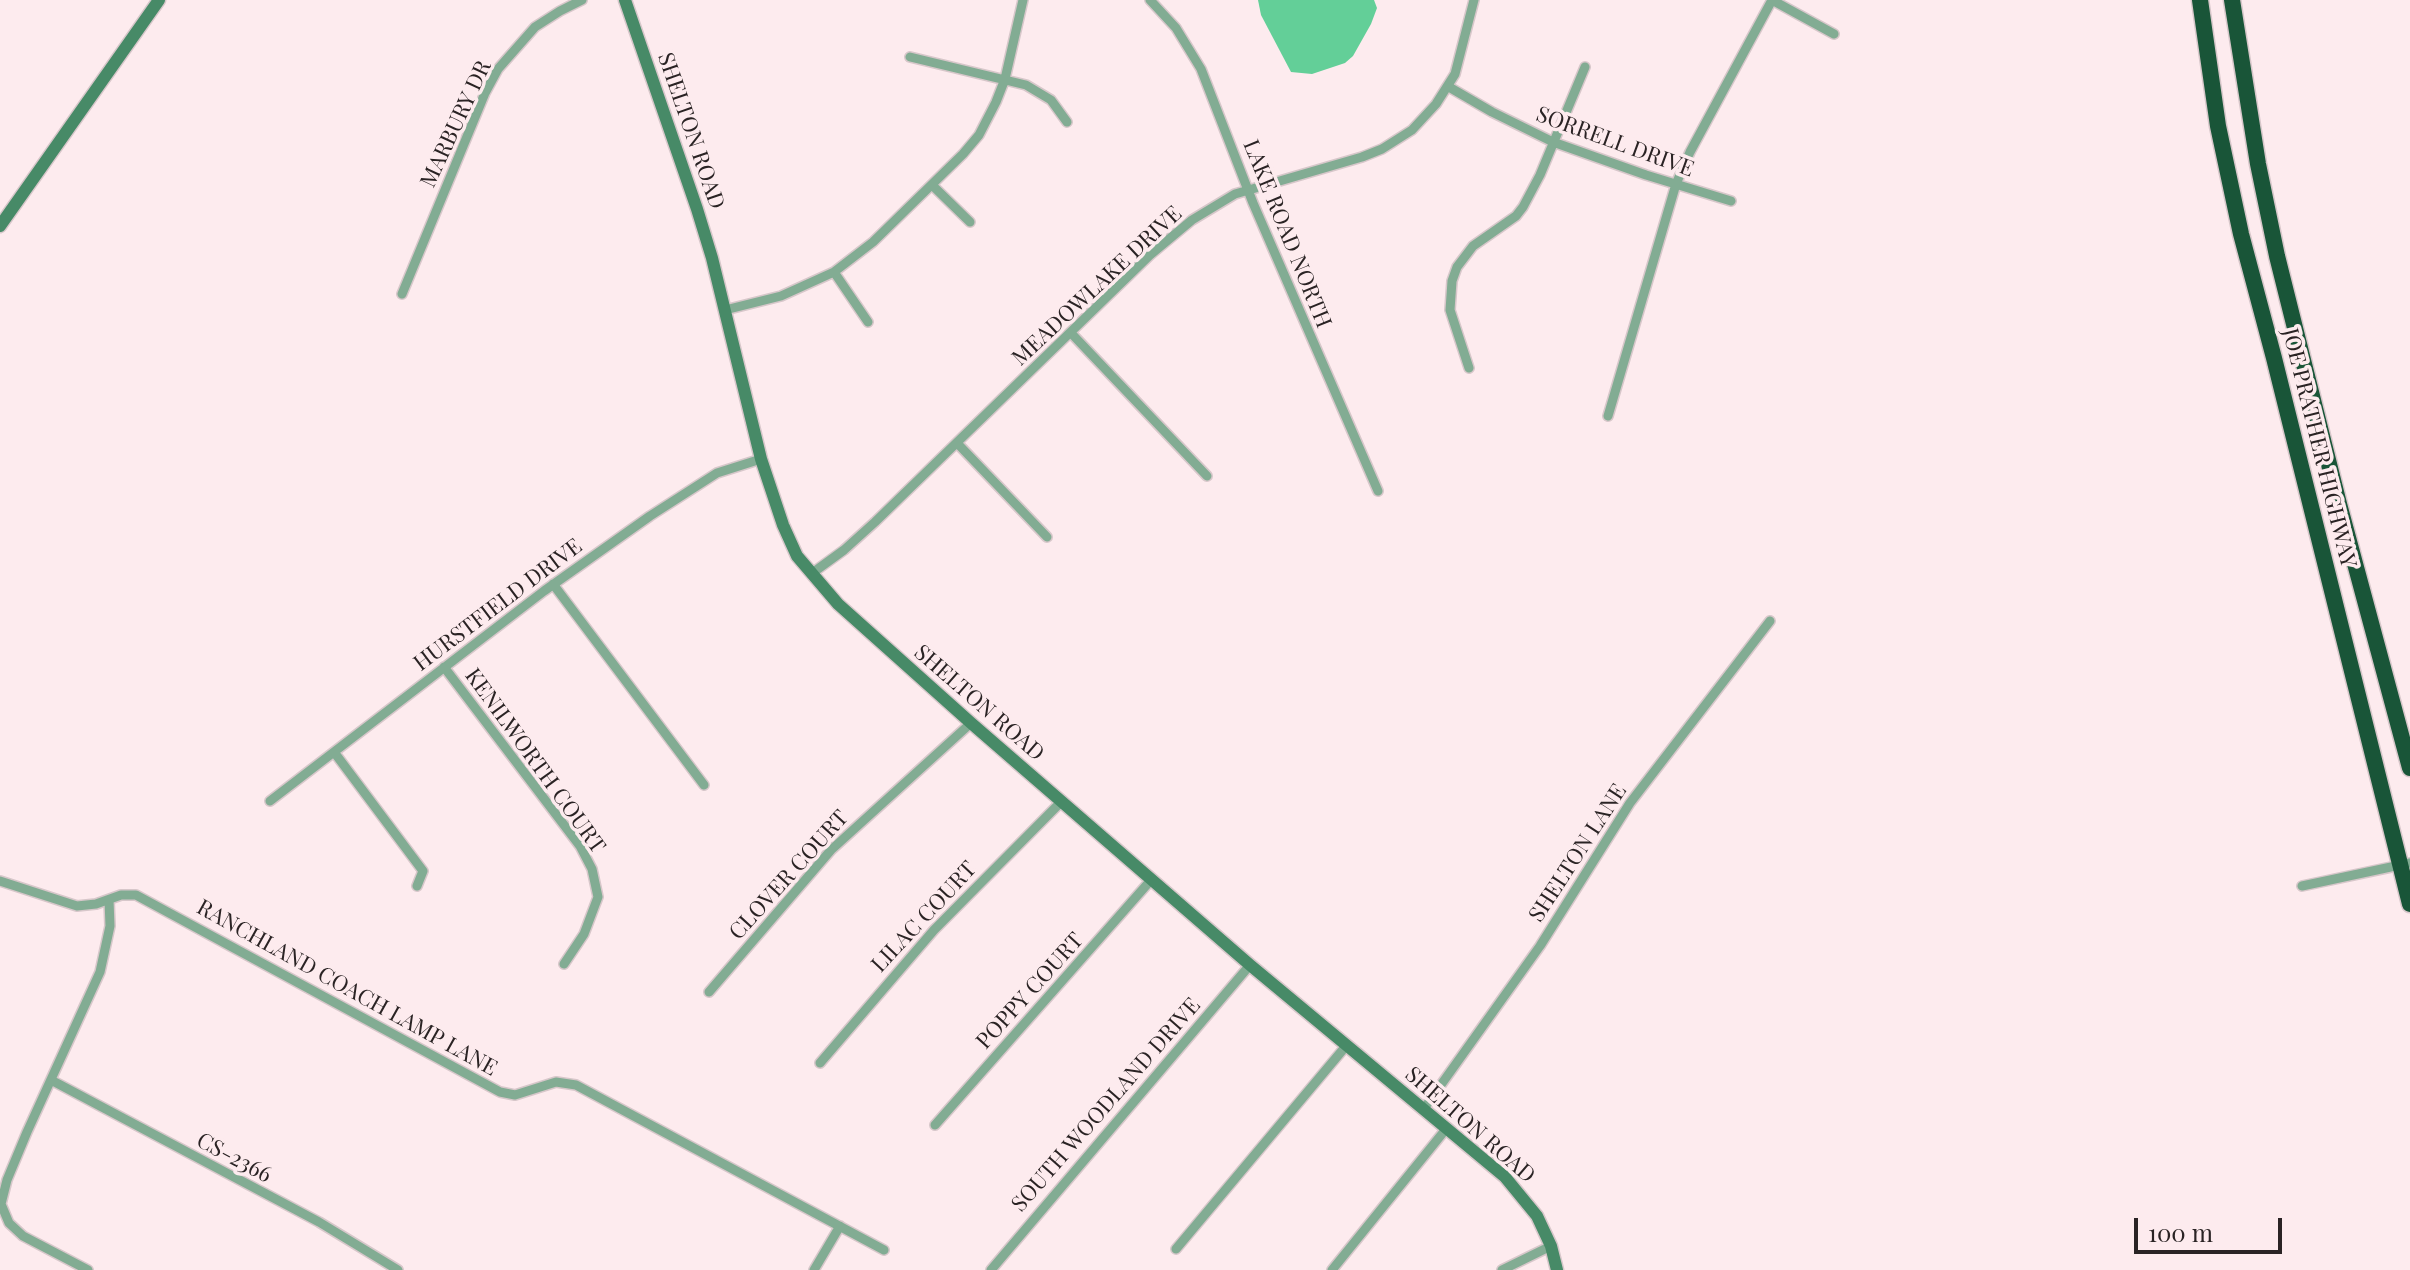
<!DOCTYPE html>
<style>
body{margin:0}
#map{position:relative;width:2410px;height:1270px;overflow:hidden;background:#fdebee;font-family:"Playfair Display",serif}
canvas{display:block}
.scale{position:absolute;left:2134px;top:1218px;width:148px;height:36px;box-sizing:border-box;border:4px solid #2a2324;border-top:0;padding-left:10px;font-size:24px;line-height:28px;white-space:nowrap;color:#2a2324;-webkit-text-stroke:6px #fdebee;paint-order:stroke}
</style>
<div id="map">
<canvas width="2410" height="1270"></canvas>
<div class="scale">100 m</div>
</div>
<script>
const context = document.querySelector('canvas').getContext('2d');
context.lineJoin = 'round';
function fill(path, color) { context.fillStyle = color; context.fill(path, 'evenodd'); }
const poly = rows => new Path2D(rows.map(r => 'M' + r).join(''));
function stroke(path, color, width, dash) { context.strokeStyle = color; context.lineWidth = width; context.lineCap = dash ? 'butt' : 'round'; context.setLineDash(dash || []); context.stroke(path); }
function write(font, color, halo, rows, align = 'center') {
  context.font = font + ' "Playfair Display",serif'; context.lineWidth = 7; context.setLineDash([]); context.textBaseline = 'middle'; context.strokeStyle = halo; context.fillStyle = color; for (const [text, x, y, turn = 0] of rows) {
    context.save(); context.translate(x, y); context.rotate((+turn || 0) * Math.PI / 180); context.textAlign = isNaN(turn) ? turn : align; if (halo) context.strokeText(text, 0, 0); context.fillText(text, 0, 0); context.restore();
  }
}
const water = poly([
 [1258,0,1374,0,1377,8,1371,24,1353,56,1345,63,1312,74,1291,72,1261,15]
]);
const street = poly([
 [1150,0,1176,28,1201,69,1253,203,1378,491],
 [1772,0,1834,34],
 [910,57,1026,85,1051,100,1067,122],
 [1449,87,1492,112,1553,142,1646,175,1731,201],
 [932,185,970,222],
 [834,272,868,322],
 [402,294,485,93,498,69,535,27,560,11,582,0],
 [725,310,781,296,834,272,873,242,963,154,979,135,996,102,1005,79,1023,0],
 [1071,333,1207,476],
 [1469,368,1450,310,1452,281,1457,267,1473,246,1516,216,1523,207,1540,175,1585,67],
 [1608,416,1676,184,1690,152,1772,0],
 [957,443,1047,537],
 [811,574,844,550,875,522,1150,255,1192,220,1235,194,1362,157,1382,149,1412,130,1436,104,1455,74,1474,0],
 [553,584,704,785],
 [444,667,580,846,592,869,598,897,584,934,564,964],
 [334,752,423,871,417,886],
 [270,801,544,591,650,516,717,473,761,459],
 [0,881,77,906,96,904,121,895,136,895,500,1092,515,1095,556,1082,576,1085,884,1250],
 [2302,886,2410,863],
 [709,992,831,850,971,723],
 [820,1063,934,930,1061,802],
 [51,1080,319,1222,398,1270],
 [1423,1110,1540,946,1630,803,1770,621],
 [935,1125,1151,880],
 [1176,1249,1346,1046],
 [88,1270,23,1236,9,1223,1,1204,7,1180,27,1132,100,972,110,926,109,900],
 [814,1270,840,1226],
 [991,1270,1250,965],
 [1332,1270,1446,1129],
 [1502,1270,1551,1246]
]);
const secondary = poly([
 [625,0,697,209,712,258,761,459,783,525,797,556,838,604,971,723,1250,965,1505,1177,1537,1216,1551,1246,1557,1270],
 [0,226,159,0]
]);
const highway = poly([
 [2200,0,2218,126,2241,234,2274,358,2410,904],
 [2232,0,2258,164,2277,256,2339,504,2410,768]
]);
const streetNames = [
 ["MARBURY DR",456,124,-65],
 ["SHELTON ROAD",691,131,71],
 ["SORRELL DRIVE",1615,142,20],
 ["LAKE ROAD NORTH",1287,234,68],
 ["MEADOWLAKE DRIVE",1097,286,-43],
 ["JOE PRATHER HIGHWAY",2319,448,76],
 ["HURSTFIELD DRIVE",498,605,-37],
 ["SHELTON ROAD",979,703,41],
 ["KENILWORTH COURT",535,761,54],
 ["SHELTON LANE",1578,853,-57],
 ["CLOVER COURT",789,875,-48],
 ["LILAC COURT",924,917,-47],
 ["RANCHLAND COACH LAMP LANE",347,988,29],
 ["POPPY COURT",1030,991,-48],
 ["SOUTH WOODLAND DRIVE",1106,1105,-49],
 ["SHELTON ROAD",1470,1125,41],
 ["CS-2366",234,1158,28]
];
fill(water, '#63cf98');
stroke(street, '#d7c7ca', 12);
stroke(secondary, '#d7c7ca', 15);
stroke(highway, '#d7c7ca', 19);
stroke(street, '#82ac93', 9);
stroke(secondary, '#478a67', 12);
stroke(highway, '#195538', 16);
write('22px', '#2a2324', '#fdebee', streetNames);
</script>
